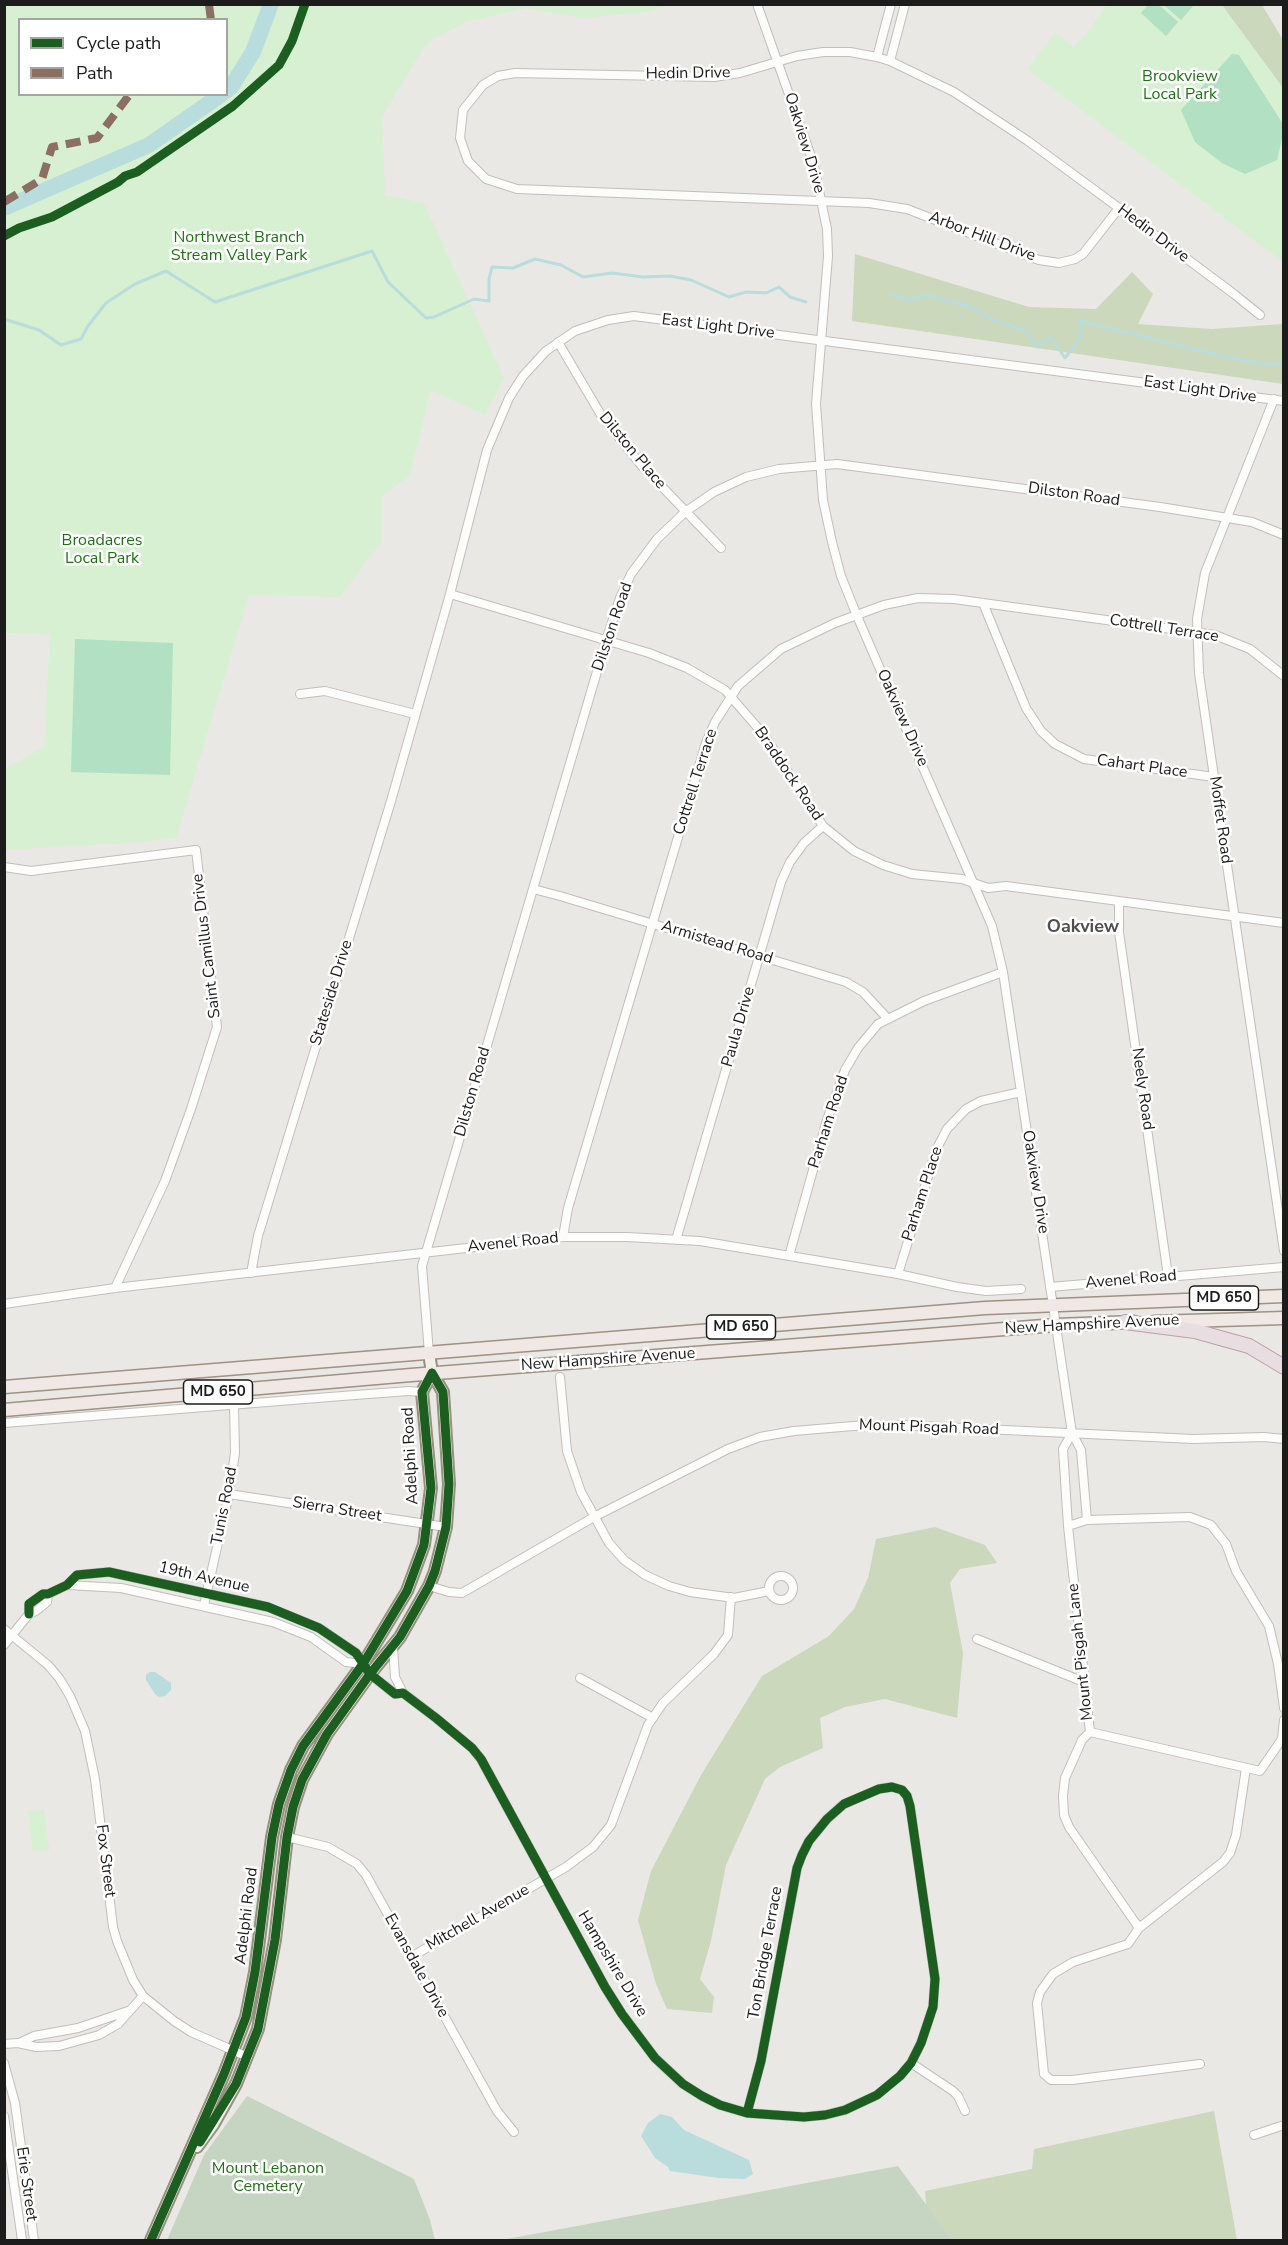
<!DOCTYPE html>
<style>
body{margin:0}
#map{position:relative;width:1288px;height:2245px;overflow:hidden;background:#eae8e5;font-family:"Nunito Sans",sans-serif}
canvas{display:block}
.frame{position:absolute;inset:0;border:6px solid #1c1c1c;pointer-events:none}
.legend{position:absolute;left:18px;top:18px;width:210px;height:78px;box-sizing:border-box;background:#fff;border:2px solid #a4a4a4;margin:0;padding:8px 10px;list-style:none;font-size:18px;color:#1c1c1c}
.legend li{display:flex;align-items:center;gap:12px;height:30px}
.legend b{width:30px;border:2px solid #a4a4a4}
</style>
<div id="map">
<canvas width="1288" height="2245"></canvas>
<div class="frame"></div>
<ul class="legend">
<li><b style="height:8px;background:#1b5e20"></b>Cycle path</li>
<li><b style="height:8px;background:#8d6e63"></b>Path</li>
</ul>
</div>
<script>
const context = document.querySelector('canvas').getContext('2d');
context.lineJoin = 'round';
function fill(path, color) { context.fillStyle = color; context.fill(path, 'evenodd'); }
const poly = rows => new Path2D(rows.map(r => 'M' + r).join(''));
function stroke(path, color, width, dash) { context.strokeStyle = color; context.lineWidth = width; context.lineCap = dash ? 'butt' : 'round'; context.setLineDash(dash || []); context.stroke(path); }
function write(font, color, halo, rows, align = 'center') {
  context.font = font + ' "Nunito Sans",sans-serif'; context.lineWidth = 5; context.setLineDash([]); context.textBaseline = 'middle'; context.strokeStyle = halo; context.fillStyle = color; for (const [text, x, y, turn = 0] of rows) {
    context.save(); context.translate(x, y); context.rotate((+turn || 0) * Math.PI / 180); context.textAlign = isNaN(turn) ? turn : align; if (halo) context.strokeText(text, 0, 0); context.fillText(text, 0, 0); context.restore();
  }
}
const forest = poly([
 [1222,5,1262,5,1283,40,1283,90],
 [855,254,1029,307,1096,309,1132,272,1153,294,1138,324,1212,329,1283,324,1283,384,852,321],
 [935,1527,985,1545,997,1563,960,1569,950,1583,963,1653,957,1718,885,1699,845,1707,820,1718,823,1748,780,1767,765,1779,726,1865,711,1941,700,1979,714,1997,712,2013,667,2009,656,1984,638,1920,651,1871,701,1775,762,1676,829,1636,854,1609,868,1578,876,1539],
 [1214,2111,1237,2240,952,2240,926,2205,925,2191,1032,2169,1034,2149]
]);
const cemetery = poly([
 [247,2096,414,2179,430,2220,435,2240,167,2240,204,2155],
 [898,2166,952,2240,501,2240,534,2234]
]);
const park = poly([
 [5,5,667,5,646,12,583,18,526,8,465,22,427,43,382,116,385,195,424,203,504,378,485,415,431,390,410,475,382,496,381,542,340,597,249,595,176,838,139,842,5,850,5,769,44,747,50,634,5,633],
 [20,20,226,20,226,94,20,94],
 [1107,5,1222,5,1281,85,1283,90,1283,262,1027,69,1055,33,1073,47,1087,33],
 [44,1809,49,1850,33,1851,28,1811]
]);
const pitch = poly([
 [1149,4,1159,5,1178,22,1166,36,1141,13],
 [1164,5,1191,5,1193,6,1181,20],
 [1232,54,1239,55,1283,124,1283,134,1277,160,1245,174,1222,163,1195,142,1181,110],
 [75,639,173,643,170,775,71,772]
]);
const water = poly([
 [150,1672,155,1672,171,1683,171,1690,165,1696,159,1697,155,1694,146,1680,146,1675],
 [660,2114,672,2117,684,2130,749,2160,753,2174,745,2179,719,2178,670,2171,668,2167,655,2158,641,2136,648,2123]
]);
const stream = poly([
 [891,294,908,300,926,295,969,306,993,320,1026,331,1037,346,1051,337,1065,358,1080,338,1080,321,1231,358,1266,364,1284,364],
 [4,319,39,330,61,345,81,339,88,326,106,303,135,284,166,271,215,302,372,251,388,282,426,318,434,317,474,299,489,301,489,279,492,267,513,268,535,259,561,265,583,277,612,273,643,277,670,276,691,280,729,297,746,292,766,293,779,287,790,297,806,302]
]);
const river = poly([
 [226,91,231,87,253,52,271,4],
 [4,208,149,145,222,94]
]);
const minor = poly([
 [757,4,813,162,827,229,828,256,816,404,823,500,832,542,841,576,857,616,992,926,1003,972,1072,1433,1081,1450,1087,1520],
 [877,57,891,4],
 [890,61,905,4],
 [1119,208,1083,254,1075,259,1059,263,1039,260,907,209,869,203,517,189,486,179,468,161,460,138,463,110,483,85,498,76,515,73,714,77,740,73,797,56,823,52,850,52,877,57,890,61,954,92,1028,141,1119,208,1234,294,1260,315],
 [558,342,601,415,642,466,721,548],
 [1274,399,1205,573,1197,619,1199,673,1214,777,1284,1251],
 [450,594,649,653,687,668,725,690,764,735,823,826,854,851,883,865,912,874,962,879,988,888,1006,886,1284,923],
 [983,603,1026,708,1041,731,1055,744,1084,759,1214,777],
 [300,694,325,691,415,714],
 [4,867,31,871,196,850,217,1027,191,1109,165,1181,115,1288],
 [533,889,560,896,846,982,863,992,888,1019],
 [1119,901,1119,932,1168,1276],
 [563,1237,568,1208,706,743,715,722,738,686,781,649,835,623,884,605,918,598,954,599,1215,635,1250,649,1284,676],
 [676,1240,781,882,790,862,804,843,823,826],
 [789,1256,827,1120,845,1070,858,1048,878,1024,924,1001,1003,972],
 [251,1273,258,1236,391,801,450,594,487,450,509,398,523,376,546,351,575,331,608,320,634,316,1284,401],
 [898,1274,936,1150,947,1129,966,1109,981,1101,1021,1092],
 [1050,1287,1284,1267],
 [4,1304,115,1288,563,1237,627,1237,700,1241,898,1274,957,1287,986,1291,1021,1289],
 [429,1353,422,1266,606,641,620,598,631,574,657,539,685,512,714,492,746,477,779,469,837,464,1160,507,1252,522,1284,535],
 [560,1377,567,1451,581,1492,609,1543,624,1560,645,1575,669,1586,690,1592,734,1598,769,1591],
 [4,1423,355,1395,409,1391,422,1392],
 [229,1494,446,1527],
 [1068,1526,1063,1449,1072,1433],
 '769 1588a12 12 0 1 1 24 0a12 12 0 1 1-24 0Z',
 [67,1585,121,1588,273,1622,311,1637,346,1662,363,1664],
 [429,1586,449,1592,462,1593,594,1517,728,1449,760,1437,794,1431,865,1425,900,1425,1193,1439,1264,1437,1284,1439],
 [204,1605,229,1494,235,1453,234,1405],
 [29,1614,29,1604,43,1594,48,1594,67,1585,77,1575,109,1572,268,1607,319,1628,356,1653,370,1674,395,1694,403,1693,436,1718,472,1748,481,1759,605,1987,622,2014,655,2058,683,2084,702,2096,720,2105,747,2113,804,2117,825,2115,845,2110,877,2095,900,2076,911,2063,921,2043,933,2007,935,1979,910,1806,907,1796,902,1790,892,1787,879,1789,844,1804,827,1819,809,1841,802,1855,797,1868,761,2061,747,2113],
 [4,1629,48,1665,59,1678,70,1696,85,1731,95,1779,113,1927,117,1941,133,1980,143,1996,174,2021,191,2032,248,2057],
 [977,1639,1084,1682],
 [4,1645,29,1614,36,1611,47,1602,48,1594],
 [393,1646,395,1677,403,1693],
 [580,1678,653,1718],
 [1090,1732,1068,1526,1087,1520,1190,1517,1211,1525,1226,1544,1236,1571,1269,1626,1278,1664,1284,1708],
 [1090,1732,1260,1771,1282,1739,1284,1720],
 [1090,1732,1082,1740,1065,1778,1063,1796,1064,1815,1069,1827,1139,1928],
 [287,1837,328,1847,357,1864,366,1875,497,2111,514,2132],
 [411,1957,566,1867,593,1847,611,1825,648,1725,663,1703,714,1654,728,1635,731,1597],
 [19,2043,34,2036,78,2028,128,2011],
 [4,2044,18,2043,36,2047,59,2046,99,2035,118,2024,143,1996],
 [4,2063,15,2103,34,2240],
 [911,2063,953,2091,958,2096,965,2111],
 [1200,2064,1072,2080,1051,2080,1044,2074,1037,2003,1040,1992,1053,1974,1073,1962,1128,1944,1139,1928,1223,1862,1230,1853,1236,1835,1246,1768],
 [4,2116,22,2240],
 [1254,2135,1284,2125]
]);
const secondary = poly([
 [197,2147,213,2125,236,2084,258,2029,275,1940,287,1837,293,1807,302,1780,327,1734,370,1674,400,1637,429,1586,435,1571,446,1527,449,1484,443,1392,432,1373,429,1353],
 [151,2240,224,2074,246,2017,255,1972,272,1837,279,1804,291,1770,303,1746,363,1664,407,1591,424,1545,431,1488,422,1392,432,1373]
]);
const primary = poly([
 [1154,1322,1284,1318],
 [4,1387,985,1308,1284,1296],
 [4,1410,411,1375,1056,1325,1134,1322]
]);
const motorway = poly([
 [1125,1322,1195,1331,1220,1338,1249,1346,1284,1367]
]);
const quiet = poly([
 [211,20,209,5,214,4],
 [4,202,42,179,52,147,97,138,130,94]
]);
const cycleway = poly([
 [4,236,19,228,52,217,118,182,125,176,137,172,233,106,279,65,292,41,305,4],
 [29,1614,29,1604,43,1594,48,1594,67,1585,77,1575,109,1572,268,1607,319,1628,356,1653,370,1674,395,1694,403,1693,436,1718,472,1748,481,1759,605,1987,622,2014,655,2058,683,2084,702,2096,720,2105,747,2113,804,2117,825,2115,845,2110,877,2095,900,2076,911,2063,921,2043,933,2007,935,1979,910,1806,907,1796,902,1790,892,1787,879,1789,844,1804,827,1819,809,1841,802,1855,797,1868,761,2061,747,2113],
 [200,2142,236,2084,258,2029,275,1940,287,1837,293,1807,302,1780,327,1734,370,1674,400,1637,429,1586,435,1571,446,1527,449,1484,443,1392,432,1373],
 [151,2240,224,2074,246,2017,255,1972,272,1837,279,1804,291,1770,303,1746,363,1664,407,1591,424,1545,431,1488,422,1392,432,1373]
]);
const shields = [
 [1224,1298,69],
 [741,1327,69],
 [218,1392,69]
];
const shieldNames = [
 ["MD 650",1224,1298],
 ["MD 650",741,1327],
 ["MD 650",218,1392]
];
const streetNames = [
 ["Hedin Drive",688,74,-1],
 ["Oakview Drive",804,143,73],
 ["Hedin Drive",1153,234,37],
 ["Arbor Hill Drive",982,237,21],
 ["East Light Drive",718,327,7],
 ["East Light Drive",1200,390,8],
 ["Dilston Place",632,451,50],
 ["Dilston Road",1074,495,8],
 ["Dilston Road",613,627,-71],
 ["Cottrell Terrace",1164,629,9],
 ["Oakview Drive",902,718,66],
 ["Cahart Place",1142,767,8],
 ["Braddock Road",788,774,56],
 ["Cottrell Terrace",696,782,-72],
 ["Moffet Road",1220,820,82],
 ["Armistead Road",717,943,17],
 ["Saint Camillus Drive",207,946,-97],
 ["Stateside Drive",332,993,-73],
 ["Paula Drive",739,1027,-74],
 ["Neely Road",1142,1089,82],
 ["Dilston Road",473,1092,-74],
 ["Parham Road",829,1122,-72],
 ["Oakview Drive",1035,1182,81],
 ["Parham Place",923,1194,-72],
 ["Avenel Road",513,1243,-6],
 ["Avenel Road",1131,1280,-5],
 ["New Hampshire Avenue",1092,1325,-3],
 ["New Hampshire Avenue",608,1360,-4],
 ["Mount Pisgah Road",929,1428,2],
 ["Adelphi Road",411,1456,-93],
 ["Tunis Road",225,1506,-79],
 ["Sierra Street",337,1510,9],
 ["19th Avenue",204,1578,13],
 ["Mount Pisgah Lane",1081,1652,-96],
 ["Fox Street",105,1861,83],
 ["Adelphi Road",247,1916,-83],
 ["Mitchell Avenue",478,1918,-30],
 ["Ton Bridge Terrace",766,1953,-80],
 ["Hampshire Drive",612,1964,59],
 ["Evansdale Drive",416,1966,61],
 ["Erie Street",26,2184,82]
];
const parkNames = [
 ["Brookview",1180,77],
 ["Local Park",1180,95],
 ["Northwest Branch",239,238],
 ["Stream Valley Park",239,256],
 ["Broadacres",102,541],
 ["Local Park",102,559],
 ["Mount Lebanon",268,2169],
 ["Cemetery",268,2187]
];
const neighbourhoodNames = [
 ["Oakview",1083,928]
];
fill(forest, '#cbd8bb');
fill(cemetery, '#c5d5c2');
fill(park, '#d6f0d1');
fill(pitch, '#b1e0c3');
fill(water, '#b9dcdd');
stroke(stream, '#b9dcdd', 3);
stroke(river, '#b9dcdd', 16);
stroke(minor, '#c0bfbd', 10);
stroke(secondary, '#94917e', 14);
stroke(primary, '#9f9183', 15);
stroke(motorway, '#be9ead', 16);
stroke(minor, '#fcfcfb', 8);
stroke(secondary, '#f2f0ea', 10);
stroke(primary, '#efe8e4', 12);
stroke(motorway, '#e8dee2', 14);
stroke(quiet, '#8d6e63', 8, [15, 8]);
stroke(cycleway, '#1b5e20', 9);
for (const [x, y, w] of shields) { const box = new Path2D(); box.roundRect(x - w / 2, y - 12, w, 24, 4.5); context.fillStyle = '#fff'; context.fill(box); stroke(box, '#1c1c1c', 1.5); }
write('bold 15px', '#1c1c1c', null, shieldNames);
write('16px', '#1c1c1c', '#fff', streetNames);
write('16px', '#1b7410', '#fff', parkNames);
write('bold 18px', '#4f4f4f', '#fff', neighbourhoodNames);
</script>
